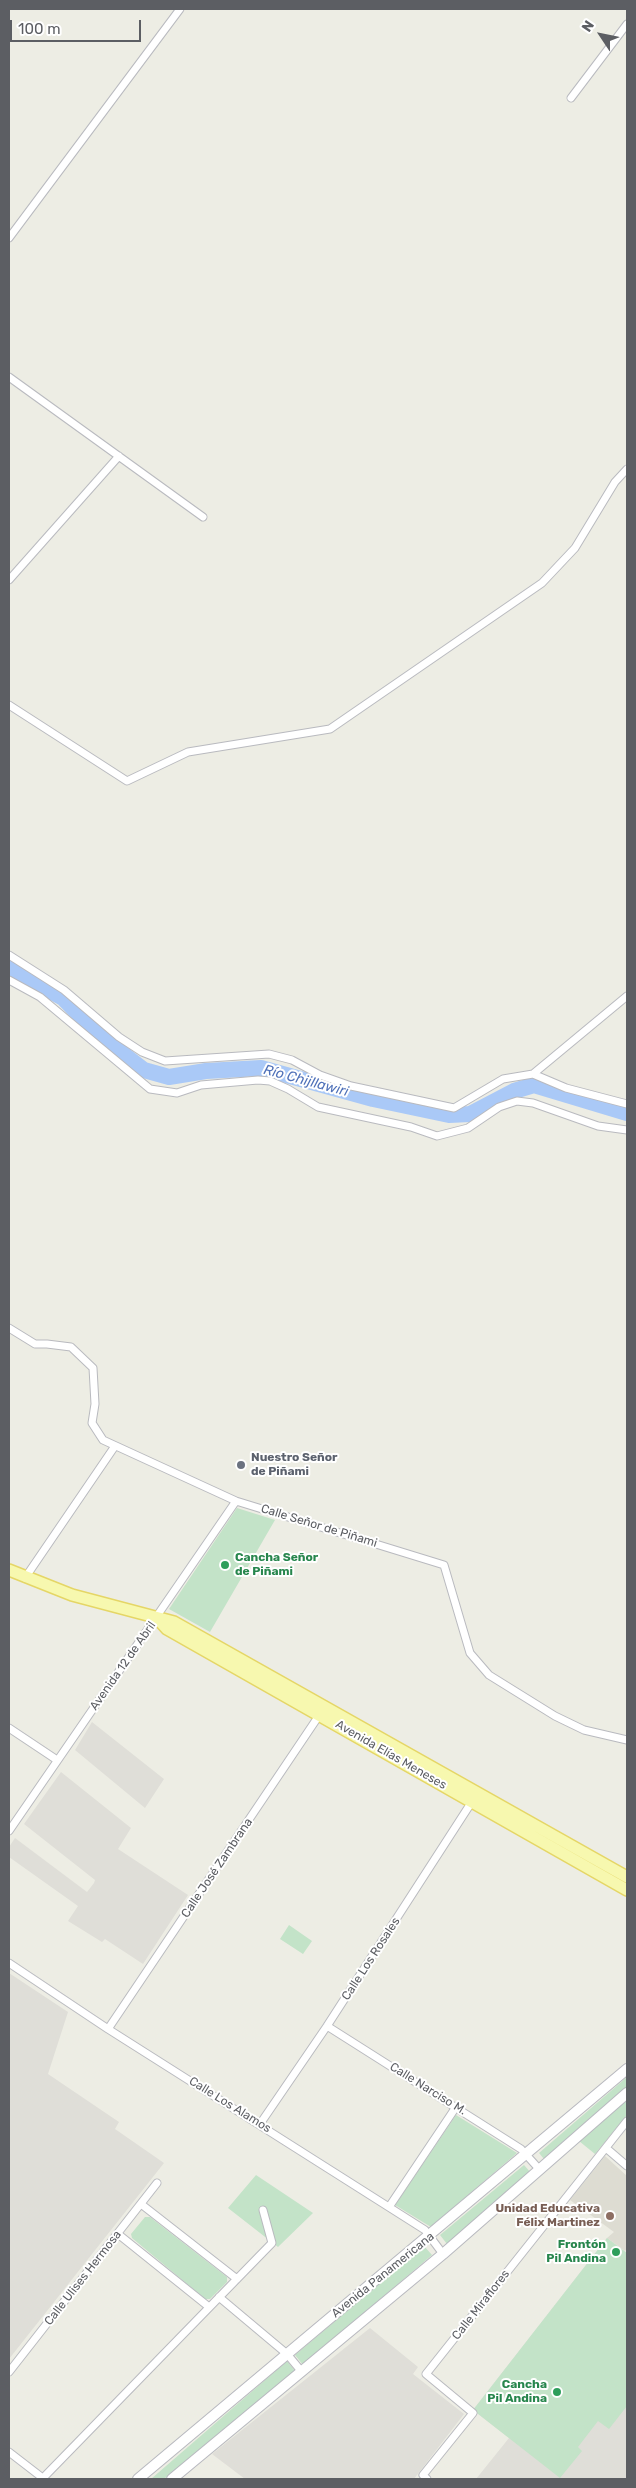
<!DOCTYPE html>
<meta charset="utf-8">
<style>
body{margin:0}
#map{position:relative;width:636px;height:2488px;overflow:hidden;background:#edede4;font-family:Rubik,sans-serif}
canvas{display:block}
.frame{position:absolute;inset:0;border:10px solid #5c5e63;pointer-events:none}
.north{position:absolute;left:576px;top:10px;width:50px;height:50px;-webkit-text-stroke:4px #fff;paint-order:stroke;rotate:304deg;font-size:14px;font-weight:700;line-height:20px;text-align:center;color:#5c5e63}
.north::after{content:'';display:block;margin:auto;width:18px;height:22px;background:#5c5e63;clip-path:polygon(50% 0,100% 100%,50% 72%,0 100%)}
.scale{position:absolute;left:10px;top:20px;width:131px;height:22px;box-sizing:border-box;border:2px solid #5c5e63;border-top:0;padding-left:6px;font-size:15px;line-height:18px;white-space:nowrap;color:#5c5e63;-webkit-text-stroke:4px #fff;paint-order:stroke}
</style>
<div id="map">
<canvas width="636" height="2488"></canvas>
<div class="frame"></div>
<div class="north">N</div>
<div class="scale">100 m</div>
</div>
<script>
const context = document.querySelector('canvas').getContext('2d');
context.lineJoin = 'round';
function fill(path, color) { context.fillStyle = color; context.fill(path, 'evenodd'); }
const poly = rows => new Path2D(rows.map(r => 'M' + r).join(''));
function stroke(path, color, width, dash) { context.strokeStyle = color; context.lineWidth = width; context.lineCap = dash ? 'butt' : 'round'; context.setLineDash(dash || []); context.stroke(path); }
function write(font, color, halo, rows, align = 'center') {
  context.font = font + ' Rubik,sans-serif'; context.lineWidth = 4; context.setLineDash([]); context.textBaseline = 'middle'; context.strokeStyle = halo; context.fillStyle = color; for (const [text, x, y, turn = 0] of rows) {
    context.save(); context.translate(x, y); context.rotate((+turn || 0) * Math.PI / 180); context.textAlign = isNaN(turn) ? turn : align; if (halo) context.strokeText(text, 0, 0); context.fillText(text, 0, 0); context.restore();
  }
}
const industrial = poly([
 [92,1722,164,1779,145,1808,75,1750],
 [61,1772,131,1828,118,1849,188,1895,143,1964,105,1939,102,1942,68,1921,78,1906,9,1857,9,1847,15,1838,87,1892,94,1883,95,1880,24,1824],
 [9,1973,68,2012,48,2074,119,2122,115,2129,164,2163,9,2359],
 [607,2238,627,2253,627,2479,476,2479,509,2438,473,2410],
 [370,2328,418,2367,413,2374,464,2414,414,2479,245,2479,212,2454]
]);
const education = poly([
 [605,2156,627,2176,627,2248,625,2251,607,2238,614,2232,570,2200]
]);
const green = poly([
 [237,1508,275,1520,210,1632,169,1609],
 [289,1925,312,1941,303,1954,280,1939],
 [627,2077,627,2087,544,2159,539,2153],
 [627,2098,627,2115,595,2154,579,2141],
 [456,2115,517,2153,431,2227,395,2205],
 [524,2165,531,2173,447,2244,440,2235],
 [256,2175,313,2213,278,2247,228,2208],
 [145,2217,150,2217,227,2277,227,2282,210,2299,205,2299,132,2238,131,2234],
 [607,2238,627,2253,627,2406,609,2429,598,2421,578,2447,582,2451,560,2478,473,2410],
 [424,2246,432,2255,303,2365,295,2355],
 [287,2361,295,2371,164,2479,151,2479]
]);
const river = poly([
 [9,968,63,998,101,1037,144,1070,169,1077,206,1071,261,1068,373,1099,449,1115,470,1114,514,1091,534,1085,627,1113]
]);
const minor = poly([
 [571,98,627,24],
 [9,238,180,9],
 [9,377,203,517],
 [9,580,119,456],
 [9,705,127,781,188,752,330,729,542,583,575,548,615,482,627,469],
 [9,955,64,990,119,1037,142,1052,165,1061,269,1054,292,1060,320,1075,351,1086,454,1108,503,1079,533,1074,566,1088,627,1104],
 [9,980,40,997,150,1089,177,1093,201,1085,258,1080,270,1081,288,1089,318,1107,411,1127,437,1136,468,1128,499,1107,517,1101,533,1103,598,1126,627,1130],
 [533,1074,627,996],
 [9,1328,35,1344,47,1344,71,1347,93,1368,95,1404,92,1423,103,1440,236,1501,444,1565,470,1653,489,1675,555,1716,584,1730,627,1740],
 [25,1578,115,1446],
 [9,1728,57,1760],
 [9,1831,236,1501],
 [9,1963,108,2029,425,2230,443,2254],
 [327,2026,521,2149,540,2170],
 [108,2029,320,1714],
 [260,2124,327,2026,473,1800],
 [606,2148,627,2166],
 [141,2204,237,2279],
 [389,2207,456,2107],
 [118,2234,209,2307],
 [219,2297,287,2354,302,2372],
 [9,2372,157,2183],
 [9,2452,44,2479],
 [43,2478,272,2243,263,2210],
 [427,2479,423,2475,473,2413,426,2374,627,2121]
]);
const secondary = poly([
 [138,2479,627,2069],
 [172,2479,443,2254,627,2093]
]);
const primary = poly([
 [9,1570,72,1595,174,1622,627,1877],
 [157,1618,167,1629,627,1890]
]);
const markers = [
 [241,1465,5,"#6b7280"],
 [225,1565,5,"#2e9e5b"],
 [610,2216,5,"#8d6e63"],
 [616,2252,5,"#2e9e5b"],
 [557,2392,5,"#2e9e5b"]
];
const worshipNames = [
 ["Nuestro Señor",251,1458],
 ["de Piñami",251,1472]
];
const streetNames = [
 ["Calle Señor de Piñami",319,1526,17],
 ["Avenida 12 de Abril",123,1666,-55],
 ["Avenida Elías Meneses",391,1755,30],
 ["Calle José Zambrana",217,1868,-56],
 ["Calle Los Rosales",371,1959,-57],
 ["Calle Narciso M.",428,2089,32],
 ["Calle Los Alamos",230,2105,32],
 ["Avenida Panamericana",383,2275,-39],
 ["Calle Ulises Hermosa",83,2278,-52],
 ["Calle Miraflores",481,2305,-52]
];
const leisureNames = [
 ["Cancha Señor",235,1558,"left"],
 ["de Piñami",235,1572,"left"],
 ["Frontón",606,2245],
 ["Pil Andina",606,2259],
 ["Cancha",547,2385],
 ["Pil Andina",547,2399]
];
const educationNames = [
 ["Unidad Educativa",600,2209],
 ["Félix Martinez",600,2223]
];
const waterNames = [
 ["Río Chijllawiri",306,1081,15]
];
fill(industrial, '#dfded8');
fill(education, '#dddcd2');
fill(green, '#c3e3c8');
stroke(river, '#aac9f7', 16);
stroke(minor, '#b9babf', 9);
stroke(secondary, '#b8b9bf', 12);
stroke(primary, '#e5d666', 14);
stroke(minor, '#fff', 7);
stroke(secondary, '#fff', 10);
stroke(primary, '#f7f8af', 11);
for (const [x, y, r, color] of markers) { const dot = new Path2D(); dot.arc(x, y, r, 0, 2 * Math.PI); context.fillStyle = color; context.fill(dot); stroke(dot, '#fff', 2); }
write('bold 12px', '#5b616d', '#fff', worshipNames, 'left');
write('12px', '#5c5e63', '#fff', streetNames);
write('bold 12px', '#27864d', '#fff', leisureNames, 'right');
write('bold 12px', '#785e54', '#fff', educationNames, 'right');
write('italic 14px', '#4f71b9', '#fff', waterNames);
</script>
